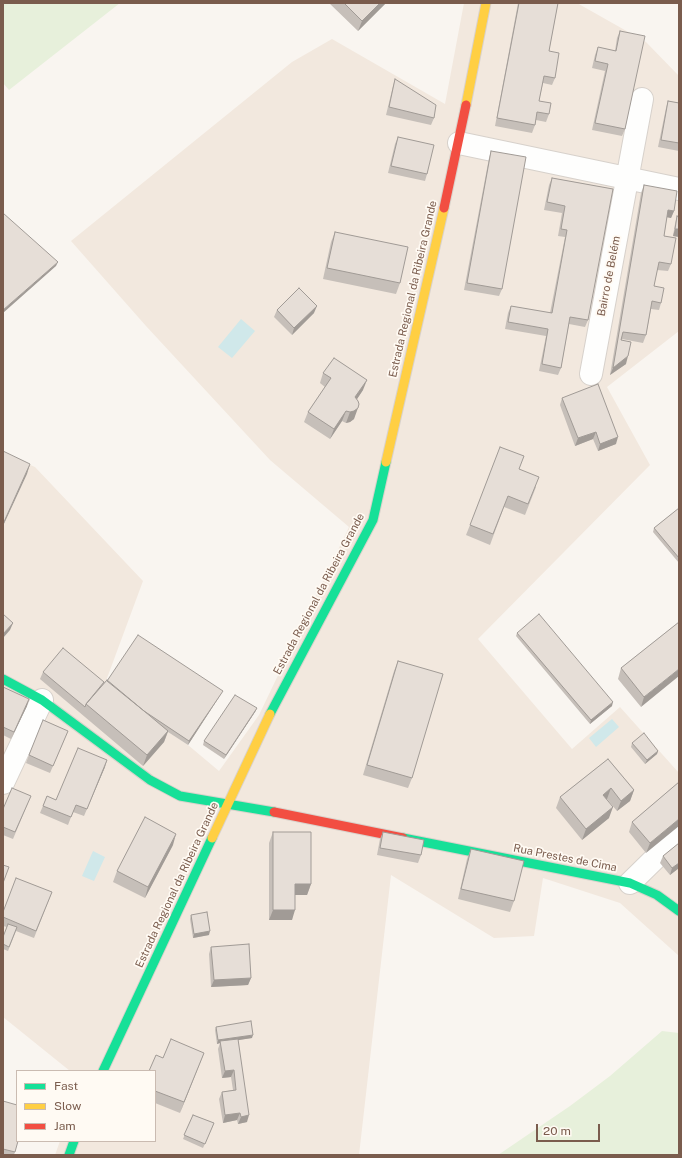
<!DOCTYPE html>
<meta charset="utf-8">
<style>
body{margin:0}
#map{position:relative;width:682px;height:1158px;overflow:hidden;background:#f9f5f0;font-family:"Public Sans",sans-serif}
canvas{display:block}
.frame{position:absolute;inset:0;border:4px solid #7a5c4d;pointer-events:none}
.legend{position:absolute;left:16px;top:1070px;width:140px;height:72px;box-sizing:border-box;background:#fffaf3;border:1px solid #cabbb1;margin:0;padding:5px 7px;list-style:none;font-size:12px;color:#7a5c4d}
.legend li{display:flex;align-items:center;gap:8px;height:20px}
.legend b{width:20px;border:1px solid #cabbb1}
.scale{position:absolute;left:536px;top:1124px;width:64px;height:18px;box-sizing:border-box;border:2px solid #7a5c4d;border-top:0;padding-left:5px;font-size:12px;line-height:14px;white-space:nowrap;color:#7a5c4d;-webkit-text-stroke:3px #fffaf3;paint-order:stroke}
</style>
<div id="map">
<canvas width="682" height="1158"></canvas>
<div class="frame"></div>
<ul class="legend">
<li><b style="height:5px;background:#16e098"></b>Fast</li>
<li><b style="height:5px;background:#ffcf43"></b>Slow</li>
<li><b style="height:5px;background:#f24e42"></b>Jam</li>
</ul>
<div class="scale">20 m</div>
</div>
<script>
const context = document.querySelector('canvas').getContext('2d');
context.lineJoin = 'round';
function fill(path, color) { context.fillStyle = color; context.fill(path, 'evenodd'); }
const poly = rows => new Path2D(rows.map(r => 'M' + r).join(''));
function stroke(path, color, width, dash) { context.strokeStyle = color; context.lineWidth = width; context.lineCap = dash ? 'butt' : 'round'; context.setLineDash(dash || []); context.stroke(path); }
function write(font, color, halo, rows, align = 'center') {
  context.font = font + ' "Public Sans",sans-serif'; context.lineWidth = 3.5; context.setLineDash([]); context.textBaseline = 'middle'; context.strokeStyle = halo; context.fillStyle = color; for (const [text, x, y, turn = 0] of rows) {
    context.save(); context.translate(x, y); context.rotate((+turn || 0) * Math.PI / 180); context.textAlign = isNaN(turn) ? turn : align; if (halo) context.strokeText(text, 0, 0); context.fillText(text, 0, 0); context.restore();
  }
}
const residential = poly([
 [464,3,577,3,646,42,679,76,679,331,607,387,650,465,478,639,572,749,620,707,679,773,679,956,620,903,543,878,534,936,494,938,391,875,359,1155,55,1155,60,1141,155,1141,155,1071,70,1071,3,1017,3,453,35,467,143,581,103,689,188,745,219,771,259,715,349,527,270,460,146,326,71,241,292,62,332,39,445,104]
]);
const green = poly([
 [3,3,120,3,9,90,3,83],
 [662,1031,679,1033,679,1155,498,1155,570,1106,610,1076]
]);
const water = poly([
 [241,319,255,331,232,358,218,347],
 [612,719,619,727,596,747,589,738],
 [93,851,105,857,94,881,82,876]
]);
const street = poly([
 [459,143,679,189],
 [591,374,642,99],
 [3,783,42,700],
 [630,883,679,835]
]);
const fast = poly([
 [3,679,42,700,150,780,180,796,274,812],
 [270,714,373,520,386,462],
 [403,838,630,883,657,895,679,911],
 [103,1071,212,838],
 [69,1155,74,1141]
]);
const slow = poly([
 [466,105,486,3],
 [386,462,444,208],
 [212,838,270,714]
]);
const jam = poly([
 [444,208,466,105],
 [274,812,403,838]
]);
const wall = poly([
 [329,3,386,3,358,31],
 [518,3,558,3,549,51,555,78,552,85,543,83,539,101,549,114,546,122,536,120,535,125,532,133,495,126],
 [620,31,625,129,622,136,592,130,605,71,592,68,595,55,598,47,615,51,617,38],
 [395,79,434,118,431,125,386,115,393,86],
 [668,101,679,103,679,151,658,147,666,108],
 [398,137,427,174,425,181,388,173,395,144],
 [491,151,502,289,499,296,464,290,489,158],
 [552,178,613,189,588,320,585,327,569,324,561,368,558,375,539,371,546,336,505,329,508,313,511,306,550,313,565,237,558,236,562,213,544,210,549,185],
 [644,185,674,211,671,218,667,217,664,236,671,264,668,271,657,270,654,286,661,303,659,310,651,309,646,335,643,343,622,339,626,364,610,375,641,193],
 [677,216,679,217,679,237,673,236,675,224],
 [335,232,400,283,396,294,323,279,331,242],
 [277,310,314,313,292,335,274,317],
 [323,373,363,390,357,399,354,419,350,422,346,423,342,421,330,439,304,422,308,412,325,387,320,383],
 [562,398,616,444,598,451,593,439,575,446,560,405],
 [519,469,536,487,525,515,504,507,490,545,466,535,470,525],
 [679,508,679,563,653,532,654,528],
 [679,622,641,707,618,679,621,668],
 [517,633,612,706,590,724,516,636],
 [398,661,412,778,408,788,363,775,394,671],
 [43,672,104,682,107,681,221,694,188,745,168,732,164,742,143,766,40,679],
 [3,687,27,706,11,739,3,735],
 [257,708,255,712,224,759,203,745,204,741],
 [65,738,50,773,26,763,29,755],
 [632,743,658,751,657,754,645,764,631,747],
 [608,759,634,790,630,801,617,811,607,799,609,818,582,840,556,808,560,797],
 [105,767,84,816,73,812,68,825,40,813,47,796,56,800],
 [679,782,646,853,629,832,632,822],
 [28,803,13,839,3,835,3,809],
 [273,832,311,884,307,895,295,895,292,920,269,920,269,843],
 [383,832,421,855,418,863,377,855,380,839],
 [679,843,679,868,670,875,660,863,663,856],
 [173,845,145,898,113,882,117,871],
 [471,849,514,901,510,912,458,899,467,859],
 [52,892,34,938,16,931,8,951,3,949,3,937,7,927,3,926,3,912],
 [191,915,209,935,193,938,190,919],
 [211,947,251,978,248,985,211,987,209,954],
 [216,1027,252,1038,238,1040,247,1122,238,1124,237,1120,223,1123,219,1099,222,1092,233,1090,231,1077,222,1078,218,1049,220,1043,217,1044,215,1030],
 [204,1053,180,1113,155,1103,155,1071,163,1058],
 [3,1101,18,1141,14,1155,3,1155],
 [193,1115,214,1123,203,1148,183,1139]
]);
const shadedWall = poly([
 [380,3,386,3,358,31,362,21],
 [668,210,674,211,671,218,666,217],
 [675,229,679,229,679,237,673,236],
 [58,262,56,266,3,313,3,310],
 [317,306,314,313,292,335,294,328],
 [628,356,626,364,610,375,613,368],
 [367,380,363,390,351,408,355,397],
 [358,408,354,419,350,422,346,423,350,412],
 [346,411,342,421,330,439,334,429],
 [596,432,593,439,575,446,578,438],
 [618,437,616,444,598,451,600,444],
 [30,464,27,474,3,526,3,524],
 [13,623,10,630,3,638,3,634],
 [679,669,679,676,641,707,644,697],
 [223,691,221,694,188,745,189,741],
 [29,699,27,706,11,739,14,732],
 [613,702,612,706,590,724,591,720],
 [257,708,255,712,224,759,226,755],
 [168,731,164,742,143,766,147,755],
 [658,751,657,754,645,764,647,760],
 [107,760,105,767,84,816,87,809],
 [611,788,607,799,599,805,603,795],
 [634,790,630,801,617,811,621,801],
 [613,807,609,818,582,840,586,829],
 [679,819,679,826,646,853,650,843],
 [176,834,173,845,145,898,148,887],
 [679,863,679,868,670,875,672,868],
 [295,884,311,884,307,895,291,895],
 [273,910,295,910,292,920,269,920],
 [210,931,209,935,193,938,194,934],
 [251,978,248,985,211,987,214,980],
 [253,1035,252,1038,220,1043,220,1041,220,1043,217,1044,218,1040],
 [204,1053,180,1113,184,1102],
 [234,1070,231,1077,222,1078,225,1071],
 [240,1113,237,1120,223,1123,225,1115],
 [249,1115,247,1122,238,1124,241,1117]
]);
const building = poly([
 [344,3,380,3,362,21,344,3],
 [519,3,558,3,549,51,559,53,555,78,544,76,539,101,551,103,549,114,537,112,535,125,497,118,519,3],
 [620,31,645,36,625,129,595,123,608,64,595,61,598,47,616,51,620,31],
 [395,79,436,105,434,118,389,107,395,79],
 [668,101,679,103,679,143,661,140,668,101],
 [398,137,434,145,427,174,391,166,398,137],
 [491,151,526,157,502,289,467,283,491,151],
 [552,178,613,189,588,320,570,317,561,368,542,364,548,329,508,322,511,306,552,313,567,230,561,229,565,206,547,202,552,178],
 [644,185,677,191,674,211,668,210,664,236,676,238,671,264,659,262,654,286,664,288,661,303,652,301,646,335,623,332,621,340,631,342,628,356,613,368,644,185],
 [3,213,58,262,3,310,3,213],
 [677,216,679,217,679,229,675,229,677,216],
 [335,232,408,247,400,283,327,268,335,232],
 [299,288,317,306,294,328,277,310,299,288],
 [334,358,367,380,355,397,358,401,359,404,358,408,354,411,350,412,346,411,334,429,308,412,331,378,323,373,334,358],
 [598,384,618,437,600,444,596,432,578,438,562,398,598,384],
 [500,447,524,456,519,469,539,477,528,504,508,496,493,534,470,525,500,447],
 [3,451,30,464,3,524,3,451],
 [679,508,679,558,654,528,679,508],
 [3,614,13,623,3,634,3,614],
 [539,614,613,702,591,720,517,633,539,614],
 [679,622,679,669,644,697,621,668,679,622],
 [138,635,223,691,189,741,144,711,107,681,138,635],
 [63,648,104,682,86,704,85,707,43,672,63,648],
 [398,661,443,674,412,778,367,765,398,661],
 [107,680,168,731,147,755,86,704,107,680],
 [3,687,29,699,14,732,3,727,3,687],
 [235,695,257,708,226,755,204,741,235,695],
 [43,720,68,731,53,766,29,755,43,720],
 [644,733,658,751,647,760,632,743,644,733],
 [78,748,107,760,87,809,76,805,71,817,43,806,47,796,56,800,78,748],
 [608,759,634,790,621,801,611,788,603,795,613,807,586,829,560,797,608,759],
 [679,782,679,819,650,843,632,822,679,782],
 [12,788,31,796,15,832,3,827,3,809,12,788],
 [145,817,176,834,148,887,117,871,145,817],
 [273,832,311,832,311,884,295,884,295,910,273,910,273,832],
 [383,832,424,840,421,855,380,848,383,832],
 [679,843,679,863,672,868,663,856,679,843],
 [471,849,524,861,514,901,461,889,471,849],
 [3,865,9,867,3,883,3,865],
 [16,878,52,892,36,931,3,917,3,912,16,878],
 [207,912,210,931,194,934,191,915,207,912],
 [8,924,17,927,9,947,3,944,3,937,8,924],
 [249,944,251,978,214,980,211,947,249,944],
 [251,1021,253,1035,218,1040,216,1027,251,1021],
 [171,1039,204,1053,184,1102,155,1091,155,1071,149,1071,156,1055,163,1058,171,1039],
 [238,1039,249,1115,241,1117,240,1113,225,1115,222,1092,236,1090,234,1070,225,1071,220,1041,238,1039],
 [3,1101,17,1105,17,1141,18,1141,15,1152,3,1149,3,1101],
 [193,1115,214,1123,205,1144,184,1135,193,1115]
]);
const streetNames = [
 ["Bairro de Belém",609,276,-79],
 ["Estrada Regional da Ribeira Grande",413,289,-77],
 ["Estrada Regional da Ribeira Grande",319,594,-62],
 ["Rua Prestes de Cima",565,858,11],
 ["Estrada Regional da Ribeira Grande",177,885,-65]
];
fill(residential, '#f2e8de');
fill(green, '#e7f0db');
fill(water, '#d0e8ea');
stroke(street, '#d7d1cb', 24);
stroke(fast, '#d9d2cb', 11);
stroke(slow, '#d9d2cb', 11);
stroke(jam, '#d9d2cb', 11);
stroke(street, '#fefefd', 22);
stroke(fast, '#16e098', 9);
stroke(slow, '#ffcf43', 9);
stroke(jam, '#f24e42', 9);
fill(wall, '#c6bfb9');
fill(shadedWall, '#a19b96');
fill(building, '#e6ded7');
stroke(building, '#a19b96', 1);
write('11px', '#7a5c4d', '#fffaf3', streetNames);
</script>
